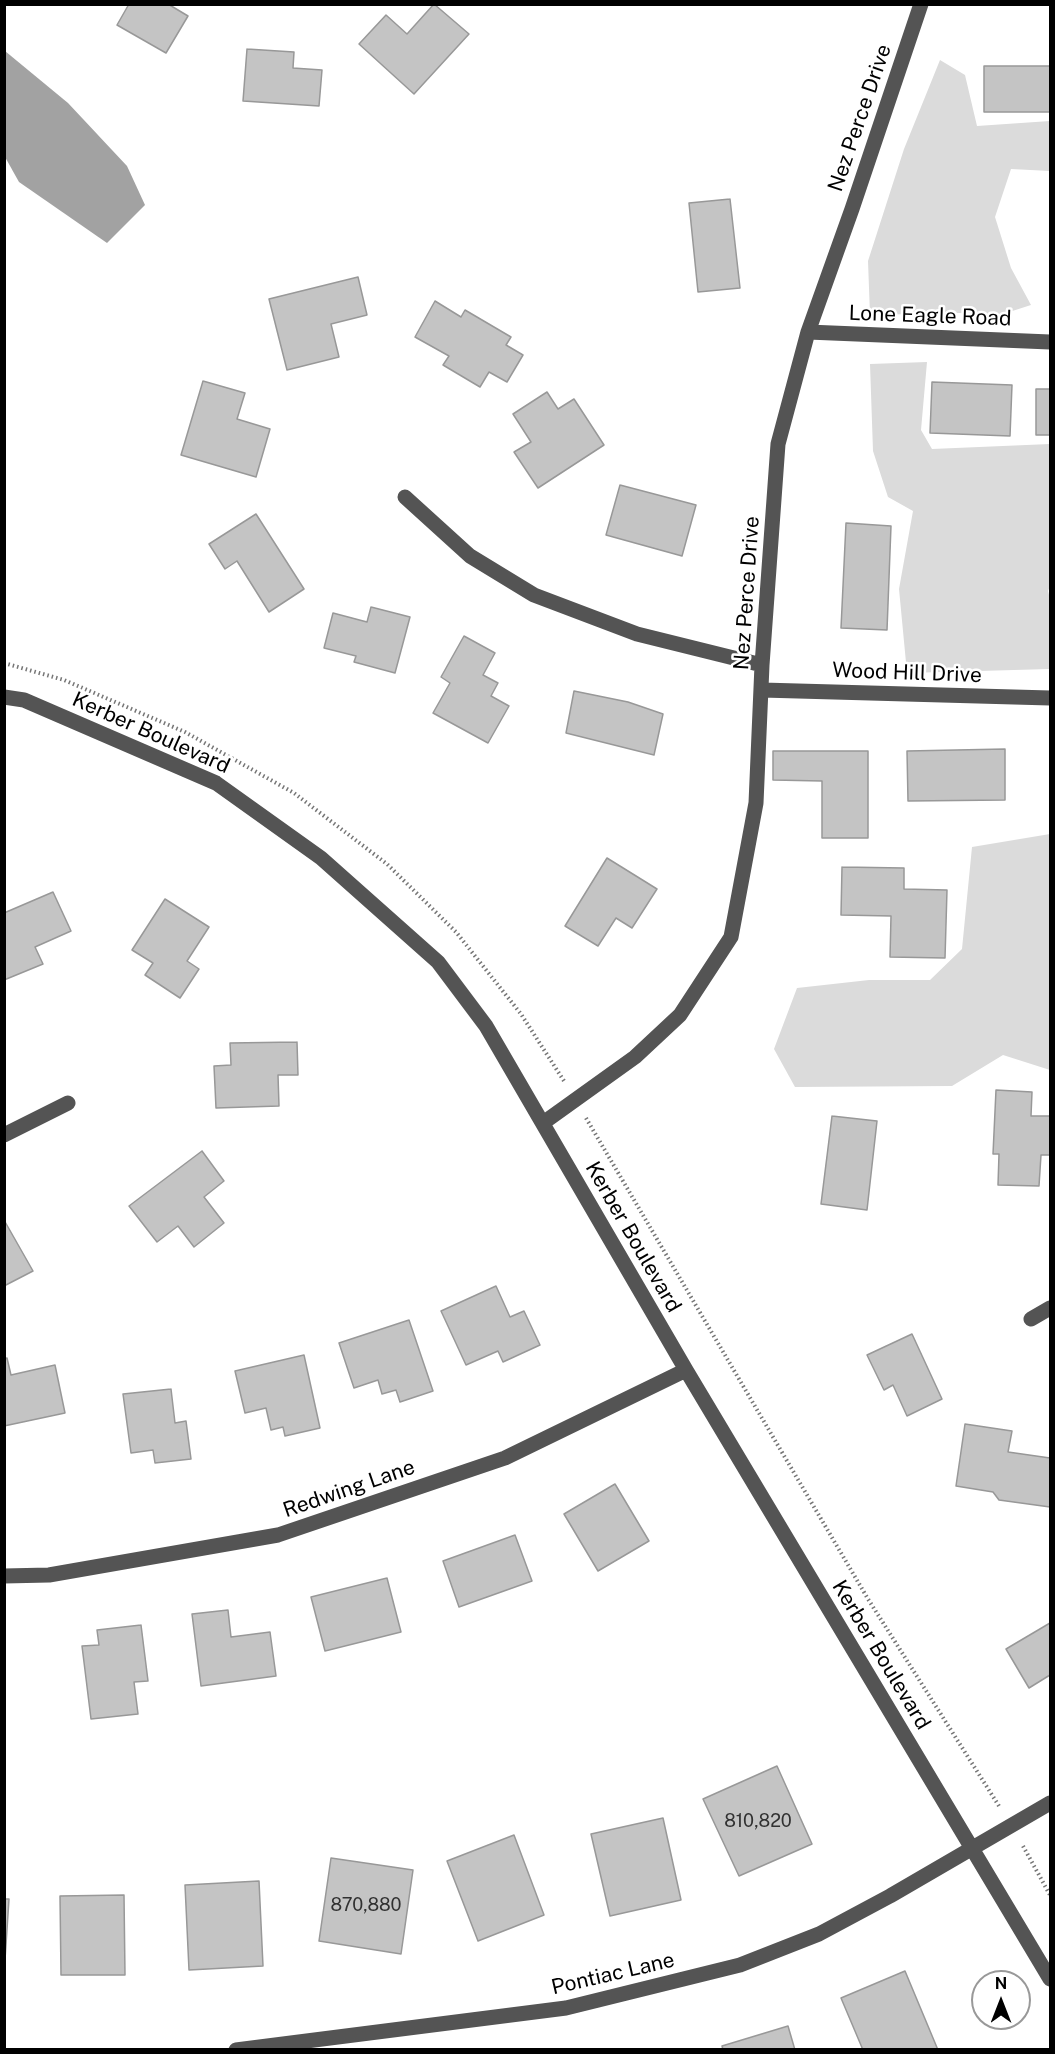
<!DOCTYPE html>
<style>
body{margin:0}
#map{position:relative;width:1055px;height:2054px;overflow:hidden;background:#fff;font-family:"Public Sans",sans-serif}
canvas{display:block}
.frame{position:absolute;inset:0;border:6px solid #000;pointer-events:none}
.north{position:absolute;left:971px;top:1970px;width:60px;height:60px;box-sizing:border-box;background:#fff;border:2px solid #999;border-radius:50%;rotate:0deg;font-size:16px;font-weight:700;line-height:24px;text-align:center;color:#000}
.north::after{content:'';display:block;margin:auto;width:21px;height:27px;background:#000;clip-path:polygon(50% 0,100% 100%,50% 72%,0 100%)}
</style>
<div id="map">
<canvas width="1055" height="2054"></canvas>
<div class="frame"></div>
<div class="north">N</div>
</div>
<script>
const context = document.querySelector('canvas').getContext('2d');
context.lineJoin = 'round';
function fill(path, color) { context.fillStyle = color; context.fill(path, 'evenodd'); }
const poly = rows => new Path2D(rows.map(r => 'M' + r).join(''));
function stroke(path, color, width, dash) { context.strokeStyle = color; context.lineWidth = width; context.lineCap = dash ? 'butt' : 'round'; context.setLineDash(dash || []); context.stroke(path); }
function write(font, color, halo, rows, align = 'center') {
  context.font = font + ' "Public Sans",sans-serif'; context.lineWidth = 5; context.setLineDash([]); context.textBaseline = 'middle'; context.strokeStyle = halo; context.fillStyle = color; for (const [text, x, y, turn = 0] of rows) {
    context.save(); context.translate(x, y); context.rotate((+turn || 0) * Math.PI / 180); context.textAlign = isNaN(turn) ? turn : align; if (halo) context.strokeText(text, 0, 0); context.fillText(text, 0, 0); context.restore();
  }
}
const green = poly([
 [940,60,965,75,977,126,1050,121,1050,171,1011,169,995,217,1011,268,1031,305,1000,315,959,313,870,315,868,261,904,149],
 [927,362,921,430,932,449,1050,444,1050,586,1048,591,1050,599,1050,669,907,673,899,589,913,511,888,497,873,451,870,364],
 [1050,834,1050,1070,1003,1055,952,1086,795,1087,774,1049,797,988,869,980,930,980,962,949,972,847]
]);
const water = poly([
 [5,51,68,103,127,166,145,205,107,243,19,182,5,157]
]);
const building = poly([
 [129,4,168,4,188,16,166,53,117,25,129,4],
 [434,4,469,34,414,94,359,44,386,15,407,34,434,4],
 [247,49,294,52,293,68,322,70,319,106,243,101,247,49],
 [984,66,1050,66,1050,112,984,112,984,66],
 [730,199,740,288,698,292,689,203,730,199],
 [358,277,367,315,331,324,339,357,287,370,269,299,358,277],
 [435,301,461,317,465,310,511,337,506,345,523,355,507,382,489,372,480,387,443,365,449,356,415,337,435,301],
 [203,381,245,393,237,419,270,429,256,477,181,455,203,381],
 [932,382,1012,385,1010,436,930,433,932,382],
 [1036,389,1050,389,1050,435,1036,435,1036,389],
 [547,392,558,409,574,399,604,445,538,488,514,452,531,442,513,414,547,392],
 [620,485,696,505,682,556,606,535,620,485],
 [256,514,304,589,269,612,237,561,225,569,209,544,256,514],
 [846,523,891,526,887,630,841,628,846,523],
 [371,607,410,617,395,673,354,662,356,656,324,648,333,613,367,622,371,607],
 [464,636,495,653,483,675,498,683,491,696,509,706,488,743,433,713,450,683,441,677,464,636],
 [574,691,628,702,663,714,654,755,566,733,574,691],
 [1005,749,1005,800,908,801,907,751,1005,749],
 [773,751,868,751,868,838,822,838,822,781,773,780,773,751],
 [607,858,657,889,632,928,616,918,598,946,565,926,607,858],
 [842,867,904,868,904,889,947,890,945,958,890,957,891,916,841,915,842,867],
 [53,892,71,931,35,947,43,964,4,980,4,913,53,892],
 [165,899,209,927,187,961,199,969,180,998,145,975,153,963,132,950,165,899],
 [297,1042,298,1075,278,1075,279,1106,216,1108,214,1066,231,1065,230,1043,297,1042],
 [996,1090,1032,1092,1031,1116,1050,1116,1050,1155,1041,1155,1039,1186,998,1185,999,1154,993,1154,996,1090],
 [832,1116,877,1121,867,1210,821,1204,832,1116],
 [202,1151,224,1181,204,1197,224,1223,194,1247,178,1226,157,1242,129,1206,202,1151],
 [4,1220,33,1271,4,1286,4,1220],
 [496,1286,510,1317,524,1311,540,1345,503,1362,498,1351,466,1365,441,1311,496,1286],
 [409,1320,433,1391,400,1402,396,1390,382,1394,378,1380,354,1388,339,1343,409,1320],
 [912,1334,942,1399,907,1416,893,1385,884,1390,867,1355,912,1334],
 [304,1355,320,1428,285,1436,283,1427,271,1430,266,1408,245,1413,235,1371,304,1355],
 [7,1358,11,1375,55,1365,65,1413,4,1426,4,1359,7,1358],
 [171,1389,175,1423,186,1421,191,1459,155,1463,153,1450,131,1453,123,1394,171,1389],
 [965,1424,1012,1431,1008,1452,1050,1458,1050,1507,999,1500,993,1492,956,1486,965,1424],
 [615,1484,649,1541,598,1571,564,1514,615,1484],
 [515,1535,532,1581,459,1607,443,1561,515,1535],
 [387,1578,401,1632,325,1651,311,1597,387,1578],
 [228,1610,231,1637,270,1632,276,1676,201,1686,192,1614,228,1610],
 [1050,1623,1050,1675,1029,1688,1006,1649,1050,1623],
 [141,1625,148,1681,134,1682,138,1714,91,1719,82,1646,99,1645,97,1630,141,1625],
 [777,1766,812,1844,739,1876,703,1799,777,1766],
 [663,1818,681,1900,610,1916,591,1834,663,1818],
 [514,1835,544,1915,478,1941,447,1861,514,1835],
 [331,1858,413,1870,401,1954,319,1941,331,1858],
 [259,1881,263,1966,189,1970,185,1885,259,1881],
 [124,1895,125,1975,61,1975,60,1896,124,1895],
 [4,1899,9,1899,4,1975,4,1899],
 [905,1971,938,2050,863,2050,841,1998,905,1971],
 [788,2026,795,2050,723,2050,722,2046,788,2026]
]);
const path = poly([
 [4,663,64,680,185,732,294,793,387,864,456,932,521,1014,564,1081],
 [586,1118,868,1599,999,1806],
 [1023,1846,1050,1895]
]);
const minor = poly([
 [808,332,1050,342],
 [405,497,470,556,534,595,637,634,762,665],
 [762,690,1050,698],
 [4,697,24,700,216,783,321,858,438,962,486,1026,686,1370,1050,1979],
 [543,1123,635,1057,680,1015,731,937,756,803,762,665,778,444,808,332,852,209,921,4],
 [4,1135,68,1103],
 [1031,1319,1050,1308],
 [4,1576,49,1575,278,1535,505,1458,686,1370],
 [236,2050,566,2008,740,1965,819,1934,890,1896,1050,1803]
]);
const numberNames = [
 ["810,820",758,1821],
 ["870,880",366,1905]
];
const streetNames = [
 ["Nez Perce Drive",860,118,-71],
 ["Lone Eagle Road",930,316,2],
 ["Nez Perce Drive",747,593,-86],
 ["Wood Hill Drive",907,673,2],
 ["Kerber Boulevard",151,733,24],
 ["Kerber Boulevard",633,1237,60],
 ["Redwing Lane",349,1489,-19],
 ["Kerber Boulevard",881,1655,59],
 ["Pontiac Lane",613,1974,-13]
];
fill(green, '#dbdbdb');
fill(water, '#a2a2a2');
fill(building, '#c4c4c4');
stroke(building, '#989898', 1.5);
stroke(path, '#767676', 4, [1.5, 3]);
stroke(minor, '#545454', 15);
write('18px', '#313131', null, numberNames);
write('21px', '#000', '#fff', streetNames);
</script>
